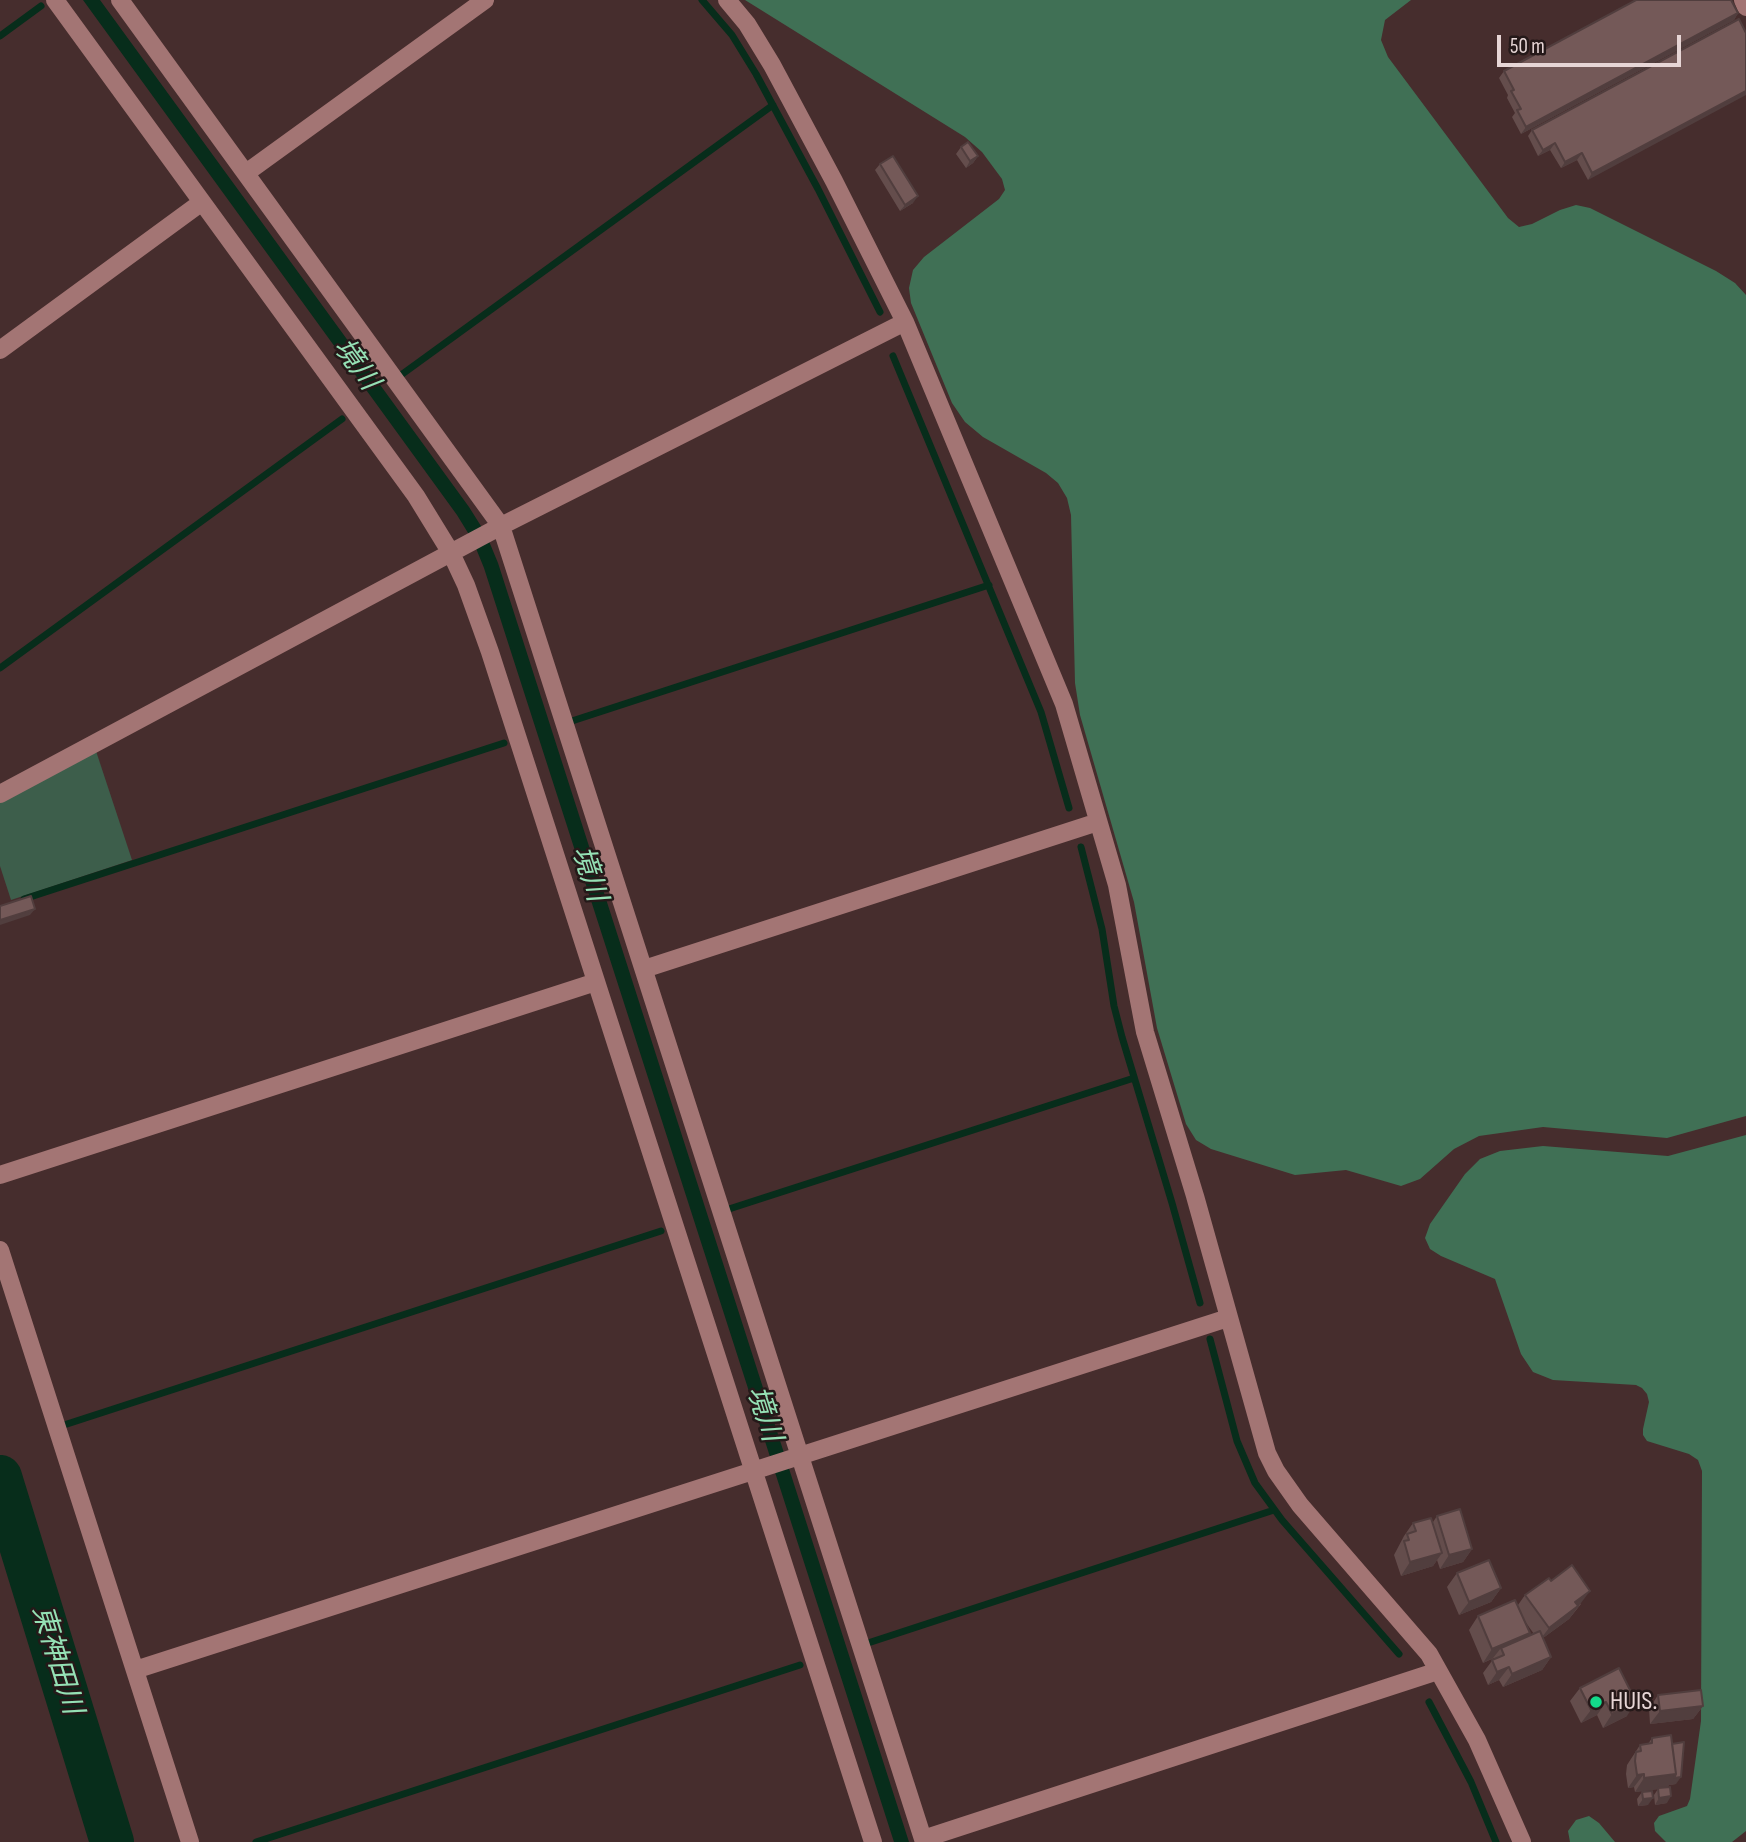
<!DOCTYPE html>
<meta charset="utf-8">
<style>
body{margin:0}
#map{position:relative;width:1746px;height:1842px;overflow:hidden;background:#462d2d;font-family:"Sofia Sans Condensed",sans-serif}
canvas{display:block}
.scale{position:absolute;left:1497px;top:35px;width:184px;height:32px;box-sizing:border-box;border:4px solid #e7d6d6;border-top:0;padding-left:9px;font-size:21px;line-height:24px;white-space:nowrap;color:#e7d6d6;-webkit-text-stroke:5px #251919;paint-order:stroke}
</style>
<div id="map">
<canvas width="1746" height="1842"></canvas>
<div class="scale">50 m</div>
</div>
<script>
const context = document.querySelector('canvas').getContext('2d');
context.lineJoin = 'round';
function fill(path, color) { context.fillStyle = color; context.fill(path, 'evenodd'); }
const poly = rows => new Path2D(rows.map(r => 'M' + r).join(''));
function stroke(path, color, width, dash) { context.strokeStyle = color; context.lineWidth = width; context.lineCap = dash ? 'butt' : 'round'; context.setLineDash(dash || []); context.stroke(path); }
function write(font, color, halo, rows, align = 'center') {
  context.font = font + ' "Sofia Sans Condensed","Noto Sans JP",sans-serif'; context.lineWidth = 5; context.setLineDash([]); context.textBaseline = 'middle'; context.strokeStyle = halo; context.fillStyle = color; for (const [text, x, y, turn = 0] of rows) {
    context.save(); context.translate(x, y); context.rotate((+turn || 0) * Math.PI / 180); context.textAlign = isNaN(turn) ? turn : align; if (halo) context.strokeText(text, 0, 0); context.fillText(text, 0, 0); context.restore();
  }
}
const green = poly([
 [96,751,132,860,11,900,0,866,0,802]
]);
const forest = poly([
 [745,0,1411,0,1385,20,1381,40,1388,57,1508,218,1519,227,1532,224,1560,210,1576,205,1590,208,1716,271,1735,283,1746,295,1746,1116,1667,1138,1543,1127,1479,1136,1454,1149,1420,1179,1401,1186,1346,1170,1295,1175,1211,1149,1196,1140,1186,1124,1157,1028,1134,902,1080,715,1075,683,1071,515,1067,498,1058,483,1046,473,983,437,965,422,952,403,911,303,909,288,913,270,924,257,999,199,1005,190,1002,179,982,152,965,137],
 [1746,1135,1746,1831,1732,1842,1666,1842,1655,1831,1654,1823,1659,1816,1687,1806,1690,1799,1701,1721,1702,1471,1698,1460,1689,1454,1647,1441,1643,1435,1643,1429,1649,1402,1647,1394,1642,1388,1636,1385,1553,1380,1533,1372,1521,1354,1495,1279,1441,1256,1430,1249,1425,1238,1430,1224,1465,1174,1480,1159,1500,1151,1543,1146,1668,1156],
 [1589,1816,1599,1823,1615,1842,1570,1842,1568,1831,1576,1820]
]);
const water = poly([
 [83,0,100,0,469,507,486,534,498,563,909,1842,894,1842,484,568,473,541,457,515]
]);
const stream = poly([
 [702,0,732,35,756,74,818,189,880,312],
 [0,36,41,6],
 [893,356,1041,712,1069,808],
 [401,375,773,105],
 [0,668,342,419],
 [572,721,989,585],
 [1081,847,1102,929,1114,1006,1122,1037,1172,1203,1200,1303],
 [24,899,504,743],
 [729,1209,1134,1078],
 [1210,1339,1237,1441,1255,1483,1282,1520,1399,1654],
 [64,1425,661,1231],
 [868,1643,1274,1510],
 [1429,1702,1471,1782,1496,1842],
 [256,1842,800,1665]
]);
const river = poly([
 [0,1477,112,1842]
]);
const minor = poly([
 [55,0,416,496,451,553,466,585,490,652,873,1842],
 [120,0,501,526,924,1842],
 [727,0,747,24,772,65,834,181,905,322,1064,704,1117,885,1145,1032,1195,1196,1267,1453,1276,1471,1300,1505,1429,1654,1477,1740,1522,1842],
 [1743,0,1746,7],
 [246,173,485,0],
 [0,350,202,202],
 [0,794,501,526,905,322],
 [644,969,1098,822],
 [0,1175,596,982],
 [0,1250,190,1842],
 [135,1670,1228,1318],
 [923,1839,1438,1671]
]);
const wall = poly([
 [1738,13,1734,20,1521,134,1512,117,1515,113,1507,98,1508,95,1499,78,1504,71],
 [1739,19,1588,180,1577,160,1561,168,1550,150,1538,156,1528,136,1532,130],
 [961,147,978,156,973,163,966,168,956,154],
 [880,164,913,203,900,211,875,170],
 [1437,1516,1472,1549,1463,1562,1440,1569,1437,1560,1433,1566,1401,1576,1394,1555,1404,1536,1413,1523,1433,1522],
 [1457,1573,1501,1588,1491,1602,1459,1615,1447,1587],
 [1551,1581,1581,1604,1569,1619,1543,1638,1551,1657,1542,1670,1503,1687,1499,1680,1488,1685,1483,1673,1494,1658,1483,1663,1469,1630,1478,1616,1518,1605,1525,1595],
 [1524,1620,1534,1634,1527,1636,1530,1633],
 [1619,1668,1627,1716,1603,1728,1597,1715,1581,1723,1570,1701,1580,1688],
 [1658,1695,1703,1706,1693,1719,1650,1724,1649,1709],
 [1652,1738,1676,1784,1669,1785,1667,1787,1667,1803,1655,1805,1654,1795,1658,1789,1635,1792,1634,1787,1628,1788,1626,1774,1627,1765,1640,1745,1648,1744],
 [1642,1792,1648,1805,1638,1806,1637,1799]
]);
const shadedWall = poly([
 [1738,13,1734,20,1521,134,1526,127],
 [1746,91,1746,95,1588,180,1592,173],
 [1555,143,1550,150,1538,156,1543,150],
 [1582,153,1577,160,1561,168,1565,162],
 [978,156,973,163,966,168,970,161],
 [918,196,913,203,900,211,905,205],
 [35,909,30,915,0,925,0,920],
 [1472,1549,1463,1562,1440,1569,1449,1555],
 [1442,1553,1433,1566,1401,1576,1410,1562],
 [1501,1588,1491,1602,1459,1615,1469,1602],
 [1590,1591,1569,1619,1539,1641,1549,1628,1575,1602],
 [1530,1633,1520,1647,1501,1648,1493,1658,1483,1663,1492,1649],
 [1551,1657,1542,1670,1503,1687,1512,1674],
 [1509,1667,1499,1680,1488,1685,1497,1672],
 [1606,1702,1597,1715,1581,1723,1591,1710],
 [1636,1702,1627,1716,1603,1728,1612,1714],
 [1703,1706,1693,1719,1650,1724,1660,1711],
 [1644,1774,1634,1787,1628,1788,1637,1775],
 [1676,1774,1681,1777,1676,1784,1669,1785,1667,1788,1635,1792,1644,1778],
 [1671,1796,1667,1803,1655,1805,1659,1798],
 [1653,1798,1648,1805,1638,1806,1643,1799]
]);
const building = poly([
 [1636,0,1731,0,1738,13,1526,127,1517,110,1521,109,1511,91,1514,90,1504,71,1636,0],
 [1739,19,1746,33,1746,91,1592,173,1582,153,1565,162,1555,143,1543,150,1532,130,1739,19],
 [968,142,978,156,970,161,961,147,968,142],
 [893,156,918,196,905,205,880,164,893,156],
 [31,896,35,909,0,920,0,906,31,896],
 [1460,1509,1472,1549,1449,1555,1437,1516,1460,1509],
 [1431,1518,1442,1553,1410,1562,1404,1541,1409,1540,1407,1534,1416,1531,1413,1523,1431,1518],
 [1489,1560,1501,1588,1469,1602,1457,1573,1489,1560],
 [1572,1565,1590,1591,1575,1602,1578,1606,1549,1628,1525,1595,1549,1578,1551,1581,1572,1565],
 [1515,1600,1530,1633,1492,1649,1478,1616,1515,1600],
 [1540,1631,1551,1657,1512,1674,1509,1667,1497,1672,1492,1660,1504,1655,1501,1648,1540,1631],
 [1619,1668,1636,1702,1612,1714,1606,1702,1591,1710,1580,1688,1619,1668],
 [1701,1690,1703,1706,1660,1711,1658,1695,1701,1690],
 [1671,1735,1676,1774,1644,1778,1644,1774,1637,1775,1635,1761,1636,1752,1641,1751,1640,1745,1652,1743,1652,1738,1671,1735],
 [1684,1742,1681,1777,1674,1778,1676,1774,1672,1744,1684,1742],
 [1670,1787,1671,1796,1659,1798,1658,1788,1670,1787],
 [1652,1791,1653,1798,1643,1799,1642,1792,1652,1791]
]);
const markers = [
 [1596,1702,7,"#13d98a"]
];
const poiNames = [
 ["HUIS.",1610,1702]
];
const waterNames = [
 ["境川",355,365,54],
 ["境川",588,874,72],
 ["境川",763,1414,72],
 ["東神田川",56,1660,73]
];
fill(green, '#3d5e4b');
fill(forest, '#407055');
fill(water, '#072d1b');
stroke(stream, '#072d1b', 7);
stroke(river, '#072d1b', 44);
stroke(minor, '#a37574', 18);
fill(wall, '#644d4c');
fill(shadedWall, '#513e3e');
fill(building, '#745958');
stroke(building, '#513e3e', 2);
for (const [x, y, r, color] of markers) { const dot = new Path2D(); dot.arc(x, y, r, 0, 2 * Math.PI); context.fillStyle = color; context.fill(dot); stroke(dot, '#251919', 2.5); }
write('26px', '#e7d6d6', '#251919', poiNames, 'left');
write('italic 28px', '#95e1b5', '#251919', waterNames);
</script>
